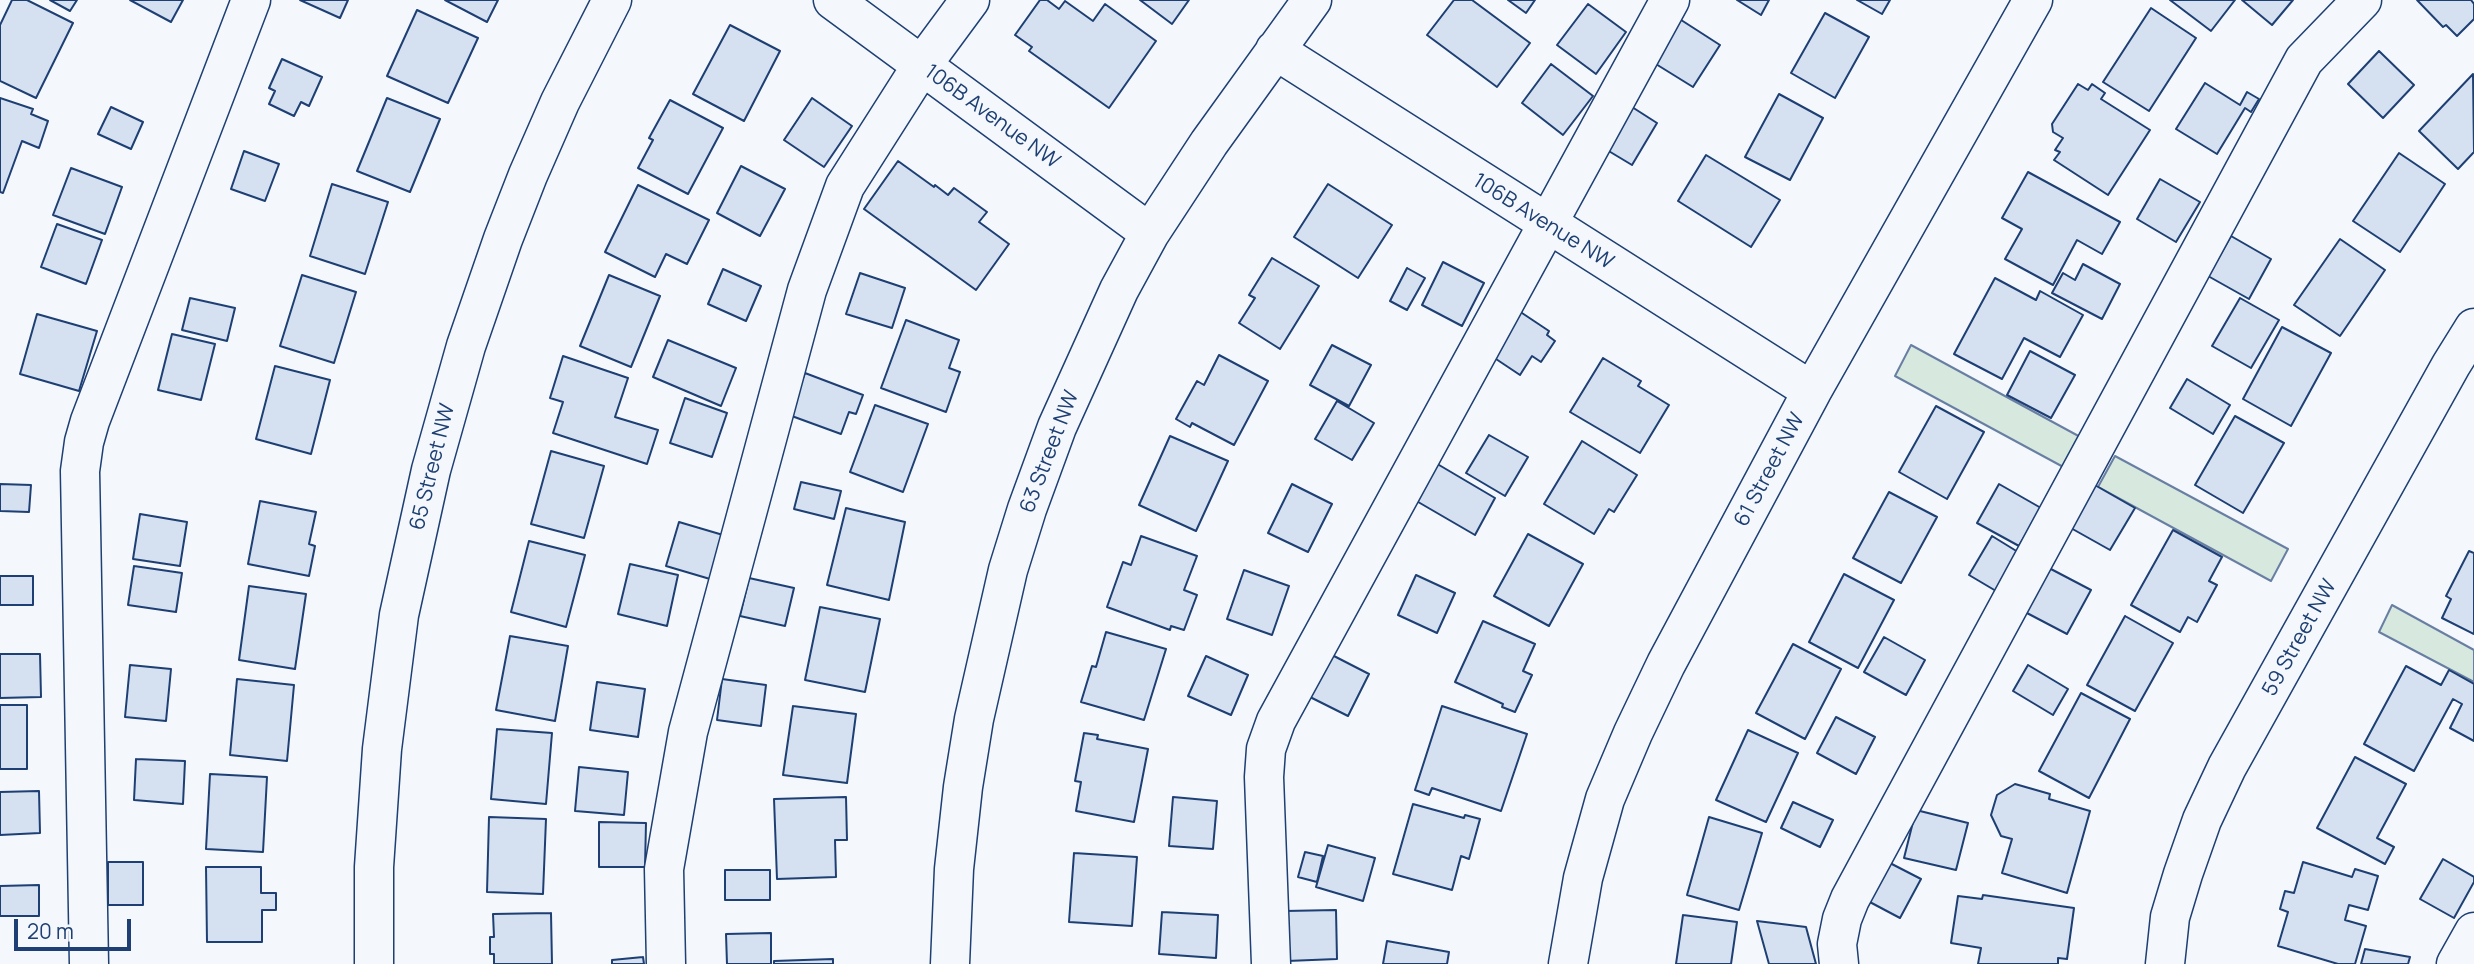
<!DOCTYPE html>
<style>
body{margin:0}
#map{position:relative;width:2474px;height:964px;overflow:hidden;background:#f4f7fb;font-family:Manrope,sans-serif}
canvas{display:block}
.scale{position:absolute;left:14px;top:919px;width:117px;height:32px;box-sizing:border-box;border:4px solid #1d3f73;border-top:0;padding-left:9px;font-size:21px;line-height:24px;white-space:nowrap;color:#1d3f73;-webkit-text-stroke:5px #f4f7fb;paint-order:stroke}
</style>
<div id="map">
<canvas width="2474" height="964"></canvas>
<div class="scale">20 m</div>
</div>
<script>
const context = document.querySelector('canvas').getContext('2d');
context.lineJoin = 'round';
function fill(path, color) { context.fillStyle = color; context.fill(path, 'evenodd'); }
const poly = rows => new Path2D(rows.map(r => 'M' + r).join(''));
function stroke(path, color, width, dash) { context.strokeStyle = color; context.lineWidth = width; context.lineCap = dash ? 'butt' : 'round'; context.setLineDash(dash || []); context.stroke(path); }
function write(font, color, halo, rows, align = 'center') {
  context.font = font + ' Manrope,sans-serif'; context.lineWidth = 5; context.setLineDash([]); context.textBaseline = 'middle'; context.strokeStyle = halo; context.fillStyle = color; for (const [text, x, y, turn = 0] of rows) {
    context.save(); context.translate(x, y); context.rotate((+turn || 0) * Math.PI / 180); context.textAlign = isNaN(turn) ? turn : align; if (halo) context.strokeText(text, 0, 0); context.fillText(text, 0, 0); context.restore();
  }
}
const green = poly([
 [1911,345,2084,439,2067,469,1895,376,1911,345],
 [2115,456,2288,549,2271,581,2098,487,2115,456],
 [2392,605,2474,650,2474,682,2379,632,2392,605]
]);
const building = poly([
 [12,0,27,0,73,23,36,98,0,81,0,25,12,0],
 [50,0,77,0,70,11,50,0],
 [130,0,183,0,171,22,130,0],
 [300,0,348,0,340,18,300,0],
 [445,0,498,0,487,22,445,0],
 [1040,0,1047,0,1059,9,1065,1,1093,21,1105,4,1156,41,1109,108,1029,51,1032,47,1015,35,1040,0],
 [1140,0,1189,0,1172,24,1140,0],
 [1454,0,1472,0,1530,43,1497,87,1427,35,1454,0],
 [1508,0,1535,0,1526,13,1508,0],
 [1737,0,1769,0,1761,15,1737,0],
 [1857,0,1890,0,1882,14,1857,0],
 [2170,0,2235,0,2211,31,2170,0],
 [2242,0,2293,0,2272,25,2242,0],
 [2417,0,2471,0,2474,4,2474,19,2457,36,2446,25,2443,27,2417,0],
 [1588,4,1626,32,1596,74,1557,45,1588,4],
 [2151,8,2196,38,2149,111,2103,82,2151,8],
 [417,10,478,38,448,103,387,76,417,10],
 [1825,13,1869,37,1835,98,1791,73,1825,13],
 [1678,18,1720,45,1693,87,1651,61,1678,18],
 [730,25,780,51,744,121,693,94,730,25],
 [2379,51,2414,85,2383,118,2348,84,2379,51],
 [282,59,322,77,309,106,301,102,294,116,269,104,275,91,269,88,282,59],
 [1551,64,1593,96,1563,135,1522,103,1551,64],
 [2473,74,2474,152,2458,169,2419,131,2473,74],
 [2205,83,2240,105,2247,92,2259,99,2251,112,2245,108,2217,154,2176,129,2205,83],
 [2078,84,2088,90,2092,84,2105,93,2101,99,2150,130,2108,195,2054,160,2060,152,2055,150,2063,138,2053,132,2052,124,2078,84],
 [1779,94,1823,118,1790,180,1745,157,1779,94],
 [0,98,33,109,31,114,48,121,39,148,22,141,3,193,0,192,0,98],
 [387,98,440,119,410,192,357,171,387,98],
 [812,98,852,126,824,167,784,140,812,98],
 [670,100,723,128,688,194,638,168,653,140,649,138,670,100],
 [111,107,143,122,131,149,98,134,111,107],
 [1632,107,1657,123,1632,165,1607,150,1632,107],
 [244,151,279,164,265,201,231,189,244,151],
 [2399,153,2445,184,2400,252,2353,221,2399,153],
 [1706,155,1780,200,1751,247,1678,201,1706,155],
 [898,161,934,187,935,185,948,195,954,188,987,212,979,222,1009,244,976,290,864,209,898,161],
 [741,166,785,189,760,236,717,213,741,166],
 [71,168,122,187,105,234,53,215,71,168],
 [2028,172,2120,222,2102,254,2077,240,2053,285,2005,259,2022,229,2002,218,2028,172],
 [2160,179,2200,202,2176,242,2137,219,2160,179],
 [332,184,388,202,365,274,310,256,332,184],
 [1328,184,1392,225,1358,278,1294,237,1328,184],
 [638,185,709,220,687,264,666,254,655,277,605,252,638,185],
 [57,224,102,240,86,284,41,267,57,224],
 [2231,236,2271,259,2249,299,2208,276,2231,236],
 [2340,239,2385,270,2340,336,2294,305,2340,239],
 [1272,258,1319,286,1280,349,1239,323,1255,298,1249,295,1272,258],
 [1443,262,1484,283,1462,326,1422,305,1443,262],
 [2083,264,2120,284,2102,319,2052,293,2063,273,2075,280,2083,264],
 [1407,268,1425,278,1407,310,1390,301,1407,268],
 [723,269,761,286,746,321,708,304,723,269],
 [860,273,905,288,892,328,846,314,860,273],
 [302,275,356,292,334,363,280,346,302,275],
 [609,275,660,296,631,367,580,346,609,275],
 [1995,278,2036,300,2040,291,2083,315,2060,357,2024,338,2002,379,1954,354,1995,278],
 [190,298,235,308,227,341,182,330,190,298],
 [2240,298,2279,320,2251,368,2212,346,2240,298],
 [1519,311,1549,331,1547,335,1555,341,1541,362,1532,356,1520,375,1490,355,1519,311],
 [37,314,97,331,79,391,20,374,37,314],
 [906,320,959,340,949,368,960,372,946,412,881,388,906,320],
 [2282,327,2331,353,2291,426,2243,399,2282,327],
 [172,334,215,344,201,400,158,390,172,334],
 [668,340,736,368,721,406,653,377,668,340],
 [1332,345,1371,365,1349,406,1310,385,1332,345],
 [2030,351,2075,375,2051,418,2007,395,2030,351],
 [1219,355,1268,381,1234,445,1192,423,1190,427,1176,419,1197,381,1204,385,1219,355],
 [563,356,628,378,615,417,658,430,647,464,553,433,563,402,550,398,563,356],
 [1603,358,1641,381,1638,386,1669,405,1640,453,1570,412,1603,358],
 [275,366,330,380,311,454,256,439,275,366],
 [805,373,863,395,856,414,849,412,841,434,789,415,805,373],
 [2187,379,2230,405,2213,434,2170,408,2187,379],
 [685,398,727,413,712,457,670,443,685,398],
 [1337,401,1374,423,1352,460,1315,439,1337,401],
 [875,405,928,424,903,492,850,472,875,405],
 [1936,406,1984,432,1947,499,1899,472,1936,406],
 [2235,416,2284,443,2243,513,2195,485,2235,416],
 [1489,435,1528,457,1505,496,1466,473,1489,435],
 [1170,436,1228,461,1196,531,1139,505,1170,436],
 [1582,441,1637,475,1614,512,1609,509,1594,534,1544,504,1582,441],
 [551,451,604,466,584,538,531,524,551,451],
 [1434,462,1495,498,1475,535,1413,499,1434,462],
 [801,482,841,491,834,519,794,509,801,482],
 [0,484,31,485,29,512,0,511,0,484],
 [1292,484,1332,504,1308,552,1268,533,1292,484],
 [1999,484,2041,508,2019,546,1977,523,1999,484],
 [2093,484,2135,508,2110,550,2069,527,2093,484],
 [1889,492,1937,517,1901,583,1853,558,1889,492],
 [260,501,316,512,309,544,315,546,309,576,248,564,260,501],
 [846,508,905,522,889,600,827,585,846,508],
 [140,514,187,522,180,566,133,559,140,514],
 [679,522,723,535,710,579,666,566,679,522],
 [2173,530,2222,557,2209,581,2217,585,2197,622,2188,617,2180,632,2131,605,2173,530],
 [1528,534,1583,564,1549,626,1494,596,1528,534],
 [1141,536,1197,556,1184,590,1197,595,1184,630,1171,626,1170,630,1107,607,1123,562,1131,565,1141,536],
 [1992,536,2018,552,1996,591,1969,575,1992,536],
 [529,541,585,555,566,627,511,612,529,541],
 [2469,551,2474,553,2474,634,2442,618,2451,599,2446,596,2469,551],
 [630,564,678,575,667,626,618,614,630,564],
 [134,566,182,573,176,612,128,605,134,566],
 [2049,568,2091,590,2067,634,2025,612,2049,568],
 [1244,570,1289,586,1272,635,1227,619,1244,570],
 [1844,574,1894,600,1858,668,1809,642,1844,574],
 [1416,575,1455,593,1437,633,1398,615,1416,575],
 [0,576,33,576,33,605,0,605,0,576],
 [749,578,794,588,785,626,740,616,749,578],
 [249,586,306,594,295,669,239,660,249,586],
 [820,607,880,619,865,692,805,680,820,607],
 [2125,616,2173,643,2135,711,2087,685,2125,616],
 [1483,621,1535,644,1523,671,1532,675,1515,712,1502,707,1503,704,1455,682,1483,621],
 [1106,632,1166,649,1144,720,1081,702,1092,666,1096,667,1106,632],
 [510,636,568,646,555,721,496,710,510,636],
 [1884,637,1925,660,1906,695,1864,672,1884,637],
 [1793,644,1841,669,1805,739,1756,713,1793,644],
 [0,654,40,654,41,697,0,698,0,654],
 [1332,655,1369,674,1348,716,1310,697,1332,655],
 [1206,656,1248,675,1231,715,1188,696,1206,656],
 [130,665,171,669,166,721,125,717,130,665],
 [2028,665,2068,689,2053,715,2013,691,2028,665],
 [2406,666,2441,685,2449,670,2474,684,2474,741,2450,728,2462,704,2453,699,2414,771,2364,744,2406,666],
 [237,679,294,685,287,761,230,755,237,679],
 [722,679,766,685,761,726,717,720,722,679],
 [597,682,645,689,638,737,590,730,597,682],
 [2081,693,2130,719,2089,798,2039,771,2081,693],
 [0,705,27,705,27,769,0,769,0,705],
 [793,706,856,714,847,783,783,775,793,706],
 [1442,706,1527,734,1501,811,1432,788,1429,795,1415,790,1442,706],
 [1836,717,1875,737,1856,774,1817,753,1836,717],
 [497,729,552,733,546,804,491,799,497,729],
 [1748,730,1798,753,1766,822,1716,800,1748,730],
 [1084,733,1098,735,1097,739,1148,749,1134,822,1076,811,1081,782,1075,781,1084,733],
 [2355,757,2406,784,2377,838,2394,847,2385,864,2317,828,2355,757],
 [136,759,185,761,183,804,134,800,136,759],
 [579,767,628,772,624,815,575,811,579,767],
 [210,774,267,777,263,852,206,849,210,774],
 [2015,784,2050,794,2049,799,2090,811,2067,893,2002,873,2012,839,2001,836,1991,815,1997,795,2015,784],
 [39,791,40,833,0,835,0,792,39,791],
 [846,797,847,840,835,840,836,877,777,879,774,799,846,797],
 [1173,797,1217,801,1213,849,1169,846,1173,797],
 [1793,802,1833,820,1820,847,1781,828,1793,802],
 [1413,804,1464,818,1465,815,1480,819,1469,859,1461,856,1452,890,1393,874,1413,804],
 [1916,810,1968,823,1956,870,1904,858,1916,810],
 [489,817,546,819,543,894,487,892,489,817],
 [1709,817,1762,833,1739,910,1687,895,1709,817],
 [599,822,646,823,645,867,599,867,599,822],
 [1328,845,1375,858,1363,901,1316,887,1328,845],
 [1305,852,1323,856,1317,882,1298,877,1305,852],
 [1074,853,1137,857,1132,926,1069,922,1074,853],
 [2443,859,2474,877,2474,882,2454,918,2420,899,2443,859],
 [1886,861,1921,879,1900,918,1866,900,1886,861],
 [108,862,143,862,143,905,108,905,108,862],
 [2303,862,2352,877,2355,869,2378,876,2368,910,2349,905,2345,920,2366,926,2355,964,2338,964,2278,946,2288,912,2280,909,2285,891,2294,893,2303,862],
 [206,867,261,867,261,893,276,893,276,910,262,910,262,942,207,942,206,867],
 [725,870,770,870,770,900,725,900,725,870],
 [39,885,39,916,0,916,0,886,39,885],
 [1983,895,2074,908,2067,959,2058,958,2058,964,1978,964,1981,948,1951,943,1958,896,1982,899,1983,895],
 [1336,910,1337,959,1287,961,1285,911,1336,910],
 [1162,912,1218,915,1216,958,1159,954,1162,912],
 [551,913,552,964,494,964,494,954,490,954,490,937,494,937,493,914,551,913],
 [1683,915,1737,922,1731,964,1676,964,1683,915],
 [1757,921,1806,927,1816,964,1769,964,1757,921],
 [771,933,771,964,727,964,726,934,771,933],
 [1387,941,1449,952,1447,964,1383,964,1387,941],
 [2365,949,2410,957,2408,964,2361,964,2365,949],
 [643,957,644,964,612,964,612,960,643,957],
 [833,959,833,964,774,964,774,961,833,959]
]);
const minor = poly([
 [833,0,1150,233],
 [1275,50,1812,391],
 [89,964,80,471,84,442,90,421,251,0],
 [374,964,374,867,382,749,399,615,431,470,466,346,503,239,528,175,560,102,612,0],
 [666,964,664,869,688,732,807,290,845,186,922,65,970,0],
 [950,964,954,869,963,787,974,719,1008,570,1027,509,1057,427,1119,290,1150,233,1209,143,1312,0],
 [1271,964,1264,777,1266,749,1276,721,1670,0],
 [1568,964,1583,878,1605,799,1633,733,1666,664,1812,391,2033,0],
 [1839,964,1837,944,1842,919,1850,899,2304,60,2362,0],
 [2165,964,2170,917,2183,874,2202,820,2227,767,2451,365,2474,328],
 [2456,964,2474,932]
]);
const streetNames = [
 ["106B Avenue NW",992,117,36],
 ["106B Avenue NW",1543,222,32],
 ["63 Street NW",1050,452,-69],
 ["65 Street NW",433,467,-76],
 ["61 Street NW",1770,470,-62],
 ["59 Street NW",2300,638,-61]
];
fill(green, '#d7e8df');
stroke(green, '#687fa3', 2);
fill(building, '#d5e0f0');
stroke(building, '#1d3f73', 2);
stroke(minor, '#1d3f73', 41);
stroke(minor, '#f4f7fb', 38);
write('21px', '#1d3f73', '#f4f7fb', streetNames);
</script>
